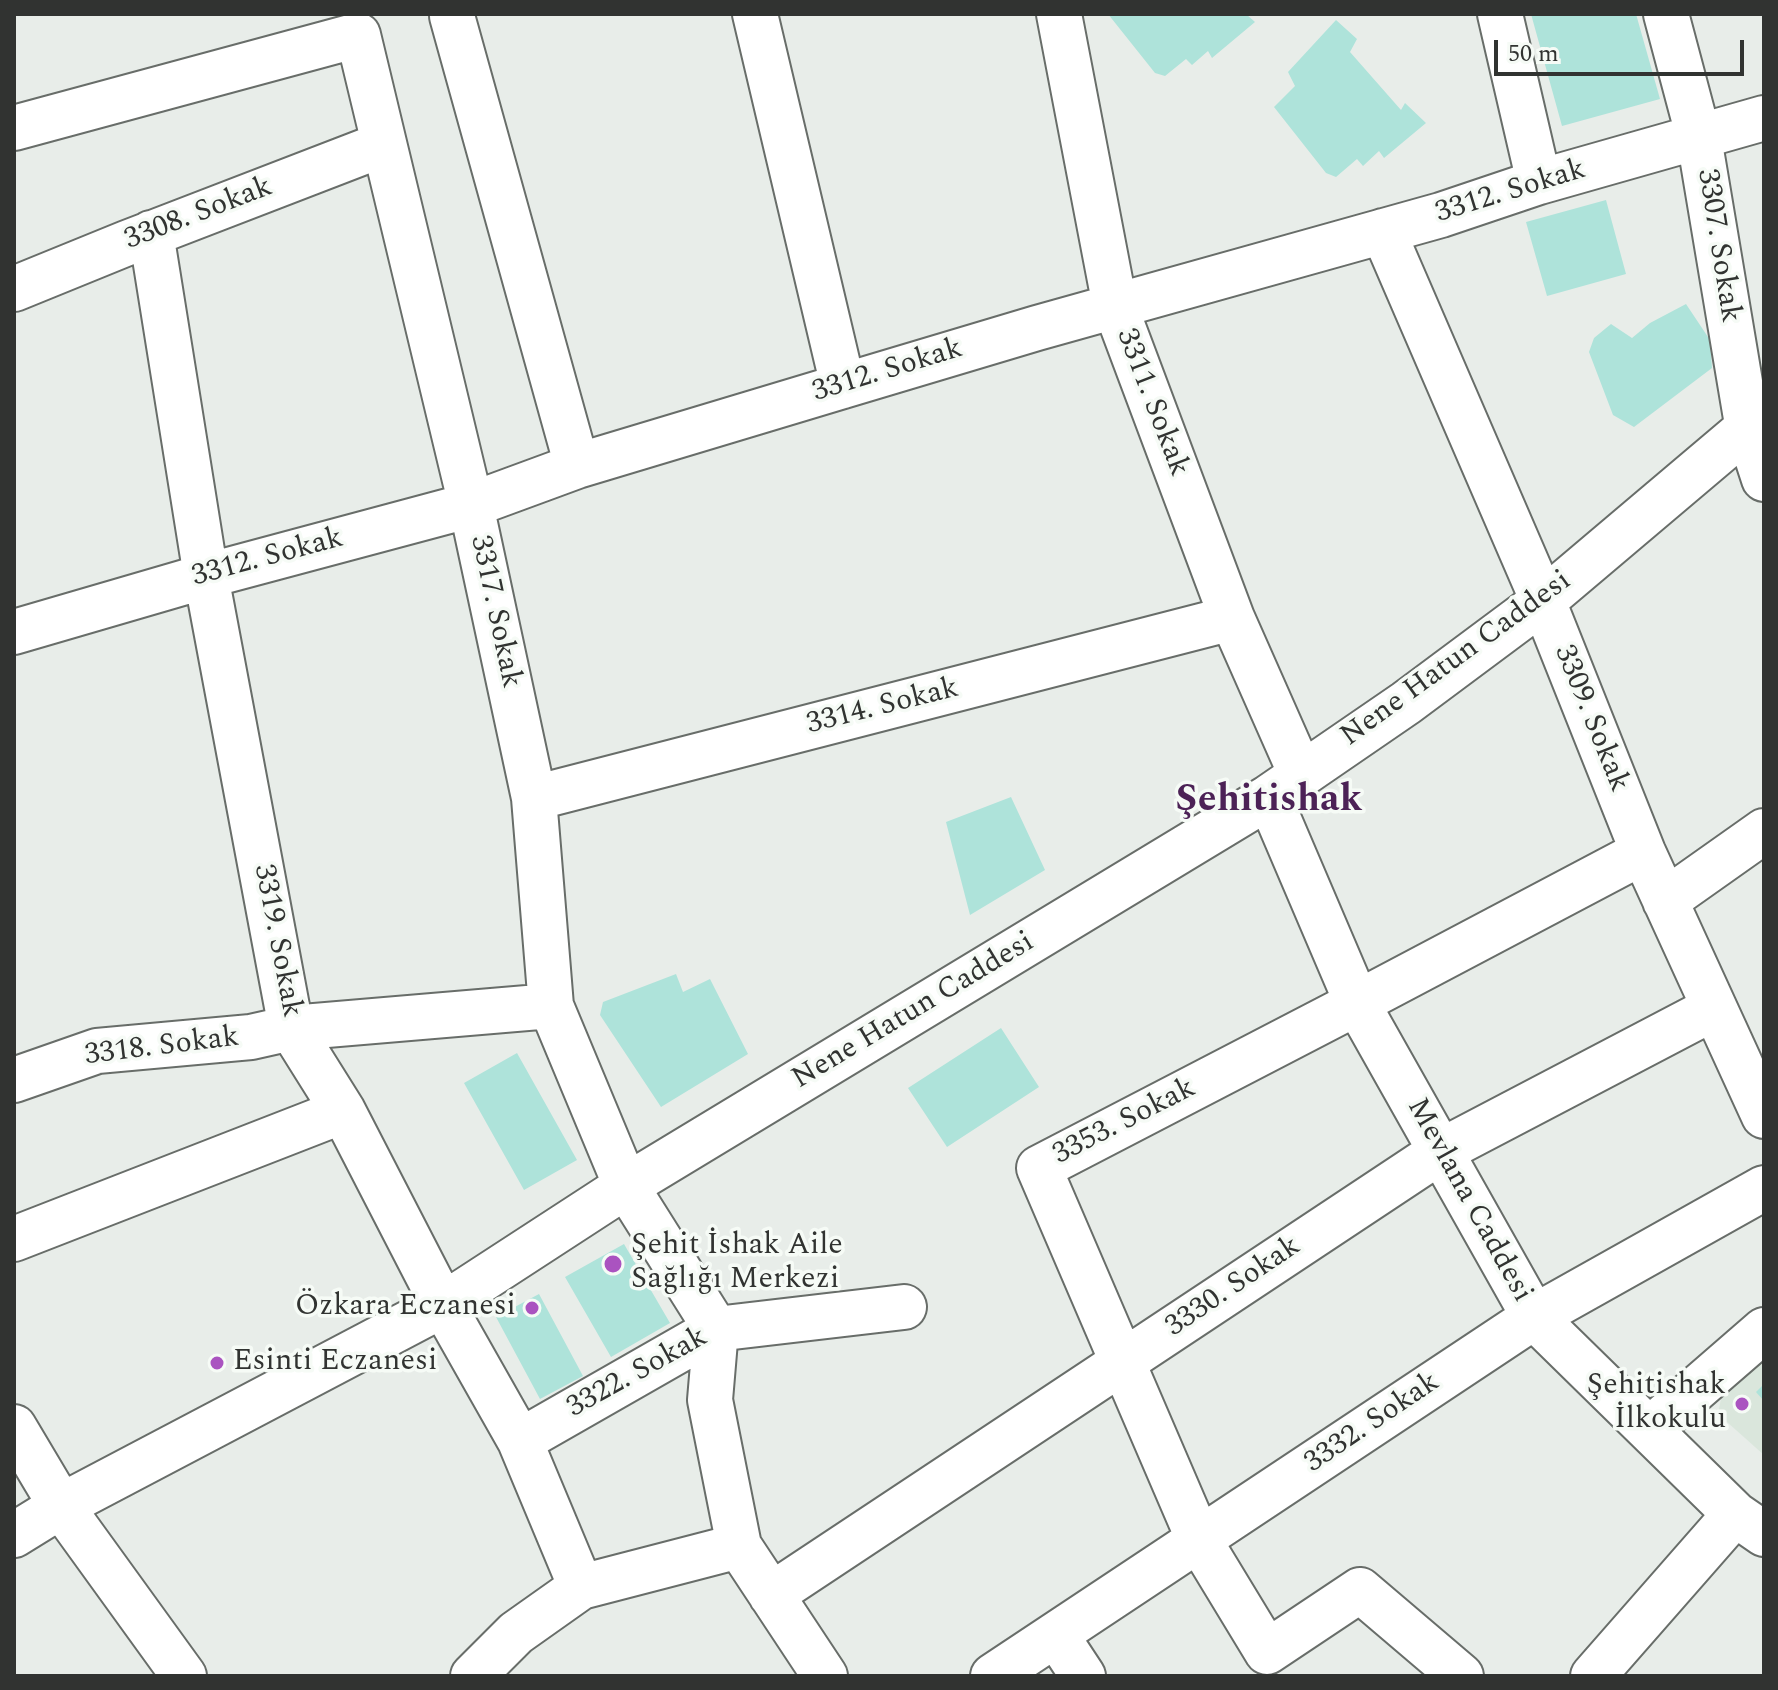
<!DOCTYPE html>
<meta charset="utf-8">
<style>
body{margin:0}
#map{position:relative;width:1778px;height:1690px;overflow:hidden;background:#e8ede9;font-family:Spectral,serif}
canvas{display:block}
.frame{position:absolute;inset:0;border:16px solid #313331;pointer-events:none}
.scale{position:absolute;left:1494px;top:40px;width:250px;height:36px;box-sizing:border-box;border:4px solid #313331;border-top:0;padding-left:10px;font-size:24px;line-height:28px;white-space:nowrap;color:#313331;-webkit-text-stroke:6px #f6fbf6;paint-order:stroke}
</style>
<div id="map">
<canvas width="1778" height="1690"></canvas>
<div class="frame"></div>
<div class="scale">50 m</div>
</div>
<script>
const context = document.querySelector('canvas').getContext('2d');
context.lineJoin = 'round';
function fill(path, color) { context.fillStyle = color; context.fill(path, 'evenodd'); }
const poly = rows => new Path2D(rows.map(r => 'M' + r).join(''));
function stroke(path, color, width, dash) { context.strokeStyle = color; context.lineWidth = width; context.lineCap = dash ? 'butt' : 'round'; context.setLineDash(dash || []); context.stroke(path); }
function write(font, color, halo, rows, align = 'center') {
  context.font = font + ' Spectral,serif'; context.lineWidth = 7; context.setLineDash([]); context.textBaseline = 'middle'; context.strokeStyle = halo; context.fillStyle = color; for (const [text, x, y, turn = 0] of rows) {
    context.save(); context.translate(x, y); context.rotate((+turn || 0) * Math.PI / 180); context.textAlign = isNaN(turn) ? turn : align; if (halo) context.strokeText(text, 0, 0); context.fillText(text, 0, 0); context.restore();
  }
}
const built = poly([
 [1764,1358,1764,1455,1718,1414,1722,1394]
]);
const building = poly([
 [1108,14,1246,14,1255,22,1212,58,1208,51,1192,65,1186,59,1165,76,1155,73],
 [1531,14,1636,14,1660,99,1562,126],
 [1336,20,1357,39,1350,52,1401,110,1405,103,1426,123,1384,158,1379,151,1363,166,1357,159,1336,177,1326,173,1274,107,1295,86,1288,72],
 [1606,200,1626,274,1547,296,1526,222],
 [1686,304,1710,340,1712,368,1634,427,1613,415,1589,352,1594,338,1611,324,1632,338,1650,323],
 [1011,797,1045,870,970,915,946,822],
 [676,974,683,992,710,979,748,1054,661,1107,600,1015,603,1002],
 [1001,1028,1039,1087,947,1147,908,1088],
 [517,1053,577,1160,524,1190,464,1083],
 [624,1244,670,1323,611,1357,565,1277],
 [539,1294,583,1376,540,1399,496,1317],
 [1764,1384,1764,1401,1756,1392]
]);
const minor = poly([
 [755,14,843,386],
 [1059,14,1115,306,1232,618,1301,774],
 [1500,14,1539,182],
 [1666,14,1699,138,1748,430,1764,479],
 [452,16,577,466],
 [14,128,358,35,471,505,534,798,551,1006,626,1186,716,1329,710,1400,739,1546,825,1676],
 [1383,231,1543,601,1643,852,1764,1116],
 [151,233,206,576,291,1028,343,1111,443,1305,520,1441,581,1587],
 [14,289,127,243,384,144],
 [14,632,206,576,471,505,577,466,843,386,1037,328,1441,215,1539,182,1764,118],
 [1269,797,1357,1003,1534,1317,1735,1514,1764,1534],
 [534,798,1232,618],
 [1665,901,1764,831],
 [14,1080,97,1051,251,1037,291,1028,551,1006],
 [14,1239,343,1111],
 [14,1427,61,1506,184,1676],
 [1650,1429,1764,1330],
 [520,1441,716,1329,904,1307],
 [14,1535,61,1506,443,1305,626,1186,1269,797,1406,703,1543,601,1764,414],
 [771,1595,1441,1151,1714,1008],
 [1056,1635,1083,1676],
 [473,1676,516,1633,581,1587,739,1546],
 [993,1676,1534,1317,1764,1188],
 [1461,1676,1360,1590,1267,1652,1199,1540,1039,1168,1357,1003,1643,852],
 [1593,1676,1735,1514]
]);
const markers = [
 [613,1264,10,"#aa53c0"],
 [532,1308,8,"#aa53c0"],
 [217,1363,8,"#aa53c0"],
 [1742,1404,8,"#aa53c0"]
];
const streetNames = [
 ["3312. Sokak",1511,193,-17],
 ["3308. Sokak",199,215,-21],
 ["3307. Sokak",1717,246,81],
 ["3312. Sokak",888,372,-17],
 ["3311. Sokak",1151,403,69],
 ["3312. Sokak",268,559,-15],
 ["3317. Sokak",494,612,78],
 ["Nene Hatun Caddesi",1457,660,-36],
 ["3314. Sokak",883,708,-14],
 ["3309. Sokak",1590,719,68],
 ["3319. Sokak",276,941,79],
 ["Nene Hatun Caddesi",914,1012,-31],
 ["3318. Sokak",162,1048,-7],
 ["3353. Sokak",1125,1123,-27],
 ["Mevlana Caddesi",1468,1201,61],
 ["3330. Sokak",1234,1288,-34],
 ["3322. Sokak",638,1374,-29],
 ["3332. Sokak",1373,1424,-34]
];
const poiNames = [
 ["Şehit İshak Aile",631,1247],
 ["Sağlığı Merkezi",631,1281],
 ["Özkara Eczanesi",516,1308,"right"],
 ["Esinti Eczanesi",233,1363],
 ["Şehitishak",1726,1387,"right"],
 ["İlkokulu",1726,1421,"right"]
];
const districtNames = [
 ["Şehitishak",1269,803]
];
fill(built, '#dae6dc');
fill(building, '#aee3da');
stroke(minor, '#686d69', 48);
stroke(minor, '#fff', 44);
for (const [x, y, r, color] of markers) { const dot = new Path2D(); dot.arc(x, y, r, 0, 2 * Math.PI); context.fillStyle = color; context.fill(dot); stroke(dot, '#f6fbf6', 3); }
write('30px', '#313331', '#f6fbf6', streetNames);
write('30px', '#313331', '#f6fbf6', poiNames, 'left');
write('bold 38px', '#4c2256', '#f6fbf6', districtNames);
</script>
